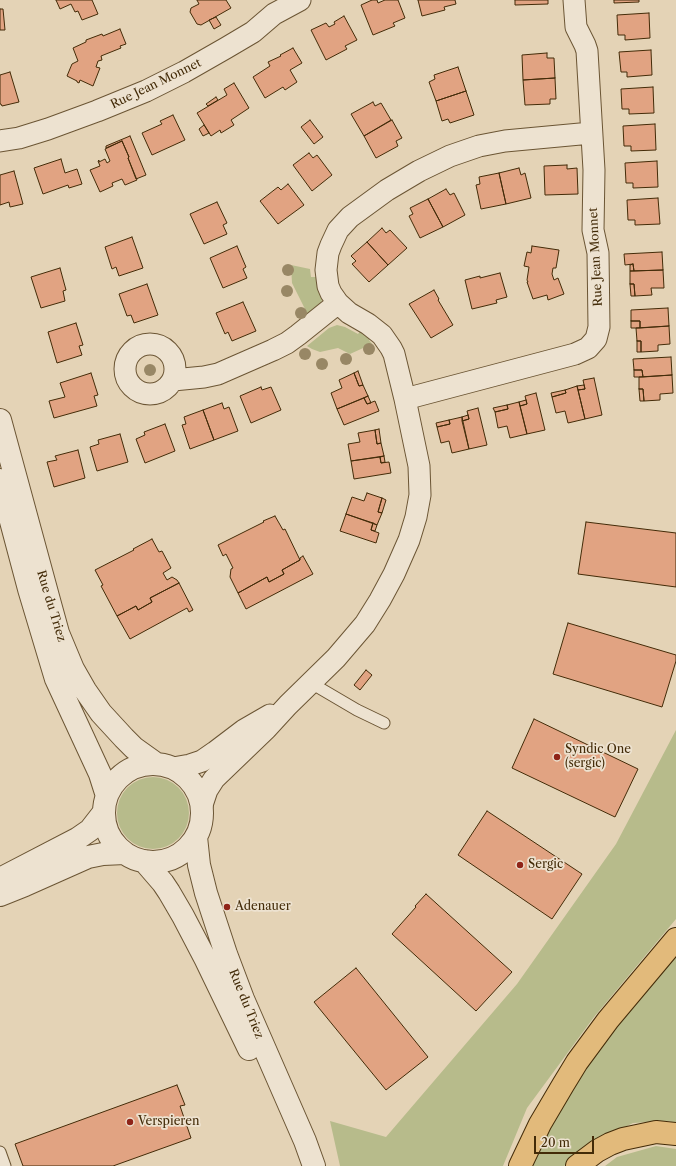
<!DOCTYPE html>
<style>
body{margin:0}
#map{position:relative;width:676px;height:1166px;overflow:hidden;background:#e4d3b6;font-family:"Libre Caslon Text",serif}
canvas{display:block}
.scale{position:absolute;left:534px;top:1136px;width:60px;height:18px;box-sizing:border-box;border:2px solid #432b08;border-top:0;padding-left:5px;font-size:12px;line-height:14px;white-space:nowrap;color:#432b08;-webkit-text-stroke:3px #ede2d0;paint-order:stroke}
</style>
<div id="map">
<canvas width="676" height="1166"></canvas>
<div class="scale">20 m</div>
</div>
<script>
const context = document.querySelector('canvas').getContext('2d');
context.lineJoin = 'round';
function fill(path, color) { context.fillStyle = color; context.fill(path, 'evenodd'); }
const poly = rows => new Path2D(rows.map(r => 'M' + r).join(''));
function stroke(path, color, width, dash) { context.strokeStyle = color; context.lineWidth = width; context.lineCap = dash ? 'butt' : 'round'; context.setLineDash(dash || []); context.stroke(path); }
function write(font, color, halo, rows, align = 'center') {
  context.font = font + ' "Libre Caslon Text",serif'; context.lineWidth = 3.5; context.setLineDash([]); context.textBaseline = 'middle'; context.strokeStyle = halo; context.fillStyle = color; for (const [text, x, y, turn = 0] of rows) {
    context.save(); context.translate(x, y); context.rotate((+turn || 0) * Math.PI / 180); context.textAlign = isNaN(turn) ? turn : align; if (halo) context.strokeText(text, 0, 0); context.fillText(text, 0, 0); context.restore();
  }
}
const green = poly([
 [291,265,310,269,311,277,320,277,323,297,321,303,309,317,292,283],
 [337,325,345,327,358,334,362,329,373,336,369,340,372,344,350,354,338,348,320,352,312,349,307,346,329,328],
 [676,730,676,919,594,1017,527,1108,503,1166,340,1166,330,1121,386,1137,517,984,616,844],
 '117 813a36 36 0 1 1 72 0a36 36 0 1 1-72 0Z',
 [676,951,676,1123,667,1121,633,1123,592,1144,564,1166,532,1166,536,1153,585,1069,641,994],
 [656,1146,676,1149,676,1166,605,1166,617,1157]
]);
const building = poly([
 [56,0,92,0,98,14,82,20,78,11,75,12,71,4,60,9,56,0],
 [197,0,226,0,231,8,201,25,197,24,190,12,191,8,199,4,197,0],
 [372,0,377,0,378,3,385,0,398,0,405,18,393,23,395,26,373,35,361,5,372,0],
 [418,0,455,0,456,4,444,7,445,10,422,16,418,0],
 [515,0,548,0,548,4,515,5,515,0],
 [614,0,639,0,639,2,614,3,614,0],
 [0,9,3,9,5,30,0,30,0,9],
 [649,13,650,38,625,40,625,35,618,35,617,15,649,13],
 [344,16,357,40,345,46,347,49,326,60,311,30,326,23,329,27,335,24,334,22,344,16],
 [216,17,221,25,214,29,209,20,216,17],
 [120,29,126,44,120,46,121,48,101,56,102,60,98,61,96,67,100,68,93,86,80,80,79,83,77,82,77,81,67,76,72,64,78,61,73,48,86,42,86,40,102,34,103,36,120,29],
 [293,48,302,63,290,70,297,82,285,90,283,87,265,98,253,77,270,66,268,62,281,56,280,55,293,48],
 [651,50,652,75,627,77,627,72,621,72,619,52,651,50],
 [547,53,547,58,554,58,555,78,523,80,522,55,547,53],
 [458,67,466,91,436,101,429,82,435,79,434,75,458,67],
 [10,72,19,102,2,106,1,104,0,104,0,75,10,72],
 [555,78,556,99,550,99,550,104,525,105,523,80,555,78],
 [234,83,249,108,231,120,234,125,221,133,220,130,211,136,197,113,227,95,224,89,234,83],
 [653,87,654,113,629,114,629,109,622,109,621,89,653,87],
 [466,91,474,115,450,123,448,119,442,121,436,101,466,91],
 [216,97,218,100,208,106,206,104,216,97],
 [373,102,375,106,381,103,391,120,364,136,351,114,373,102],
 [173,115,185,140,152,155,142,133,162,124,160,121,173,115],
 [310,120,323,137,314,144,301,127,310,120],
 [392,120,402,138,396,141,398,146,376,158,364,136,392,120],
 [655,124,656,150,631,151,631,146,624,146,623,126,655,124],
 [204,125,209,133,203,136,199,129,204,125],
 [130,136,146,175,136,179,128,158,129,157,122,141,106,148,106,146,130,136],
 [122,141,129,157,128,158,137,180,125,185,122,179,112,183,113,186,100,192,90,170,100,166,98,161,99,160,99,162,105,159,107,163,110,161,105,149,122,141],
 [309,153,313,158,317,155,332,175,312,191,293,165,309,153],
 [61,159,65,173,77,169,82,184,69,188,68,185,43,194,34,168,61,159],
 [657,161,658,187,633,188,633,183,626,183,625,163,657,161],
 [567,165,567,169,577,168,578,194,545,195,544,166,567,165],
 [519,168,521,175,525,173,531,198,506,204,499,173,519,168],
 [14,171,23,204,10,207,9,202,0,205,0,175,14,171],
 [499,173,506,204,481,209,476,185,480,184,479,177,499,173],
 [288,184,304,205,278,224,260,201,278,187,281,190,288,184],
 [446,189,450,195,454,193,465,215,443,227,428,199,446,189],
 [658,198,660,224,635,225,635,220,628,220,627,200,658,198],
 [428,199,443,227,420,238,409,216,413,214,410,208,428,199],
 [217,202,227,223,223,225,227,234,204,244,190,214,217,202],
 [382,228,386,233,390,230,407,248,388,265,367,242,382,228],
 [132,237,143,268,119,276,116,267,112,269,105,247,132,237],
 [367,242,388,265,369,282,352,264,356,261,351,256,367,242],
 [237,246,246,267,243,269,247,278,223,288,210,258,237,246],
 [532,246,559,250,556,268,553,268,552,274,554,280,558,278,564,294,548,300,547,295,533,299,527,282,528,282,527,280,529,267,524,266,527,252,531,253,532,246],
 [662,252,663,270,634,271,633,264,625,265,624,254,662,252],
 [633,264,634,271,630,271,630,265,633,264],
 [60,268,66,290,63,291,65,301,41,308,31,277,60,268],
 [663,270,664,288,651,288,652,295,635,296,634,284,630,284,630,271,663,270],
 [500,273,507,297,496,300,497,303,472,309,465,280,480,276,480,278,500,273],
 [147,284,158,315,134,323,131,315,127,316,119,294,147,284],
 [630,284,634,284,635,296,631,296,630,284],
 [434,290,439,299,438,300,453,325,431,338,409,304,434,290],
 [243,302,256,331,232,341,228,332,225,334,216,313,243,302],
 [668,308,669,326,640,328,640,321,631,321,631,310,668,308],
 [631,321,640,321,640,328,631,328,631,321],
 [76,323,83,345,79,346,82,355,57,363,48,332,76,323],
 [669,326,670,344,658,345,658,351,641,352,641,341,637,341,636,328,669,326],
 [637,341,641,341,641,352,637,352,637,341],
 [671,357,672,375,643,377,642,370,634,370,633,359,671,357],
 [634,370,642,370,643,377,634,377,634,370],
 [358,371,363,385,359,386,354,373,358,371],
 [91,373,98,395,94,396,97,406,54,418,49,401,65,397,60,383,91,373],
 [354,373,359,386,363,385,368,396,337,409,331,393,342,388,339,380,354,373],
 [672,375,673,393,660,394,660,400,644,401,643,389,639,389,639,377,672,375],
 [594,378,602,415,585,419,578,390,585,389,583,380,594,378],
 [584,385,585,389,578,390,577,386,584,385],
 [577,386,585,419,568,423,565,411,556,413,552,397,566,393,565,390,577,386],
 [261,387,262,390,271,387,281,410,251,423,240,396,261,387],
 [639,389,643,389,644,401,640,401,639,389],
 [565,390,566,393,552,397,551,393,565,390],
 [536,393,545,430,527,434,520,406,527,404,525,396,536,393],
 [368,396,371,403,367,404,364,398,368,396],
 [364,398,367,404,375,401,379,411,344,425,337,409,364,398],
 [526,400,527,404,520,406,519,402,526,400],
 [519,402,527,434,510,438,507,426,498,428,495,412,508,409,507,405,519,402],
 [222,403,224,409,229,407,238,431,214,440,203,410,222,403],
 [507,405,508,409,495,412,493,408,507,405],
 [478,408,487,445,469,449,462,421,469,419,467,411,478,408],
 [203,410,214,440,190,449,182,425,186,424,184,417,203,410],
 [468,415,469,419,462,421,462,417,468,415],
 [462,417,469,449,452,453,449,441,441,443,437,427,450,424,449,420,462,417],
 [449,420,450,424,437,427,436,423,449,420],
 [165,424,175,451,145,463,136,439,145,435,144,432,165,424],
 [379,429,381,443,377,444,375,430,379,429],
 [375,430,377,444,381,443,384,456,351,461,348,444,360,442,358,433,375,430],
 [120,434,128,462,97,471,90,447,99,444,98,440,120,434],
 [78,450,85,478,54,487,47,462,57,460,55,456,78,450],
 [384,456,385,462,381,463,380,457,384,456],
 [380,457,381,463,389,462,391,473,354,479,351,461,380,457],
 [367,493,382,498,378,512,382,513,377,525,346,514,352,497,364,501,367,493],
 [382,498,386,500,382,513,378,512,382,498],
 [346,514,373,523,371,530,379,533,376,543,340,531,346,514],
 [275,516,283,530,285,529,300,560,282,570,284,574,269,582,267,577,238,593,230,577,231,569,233,568,226,554,223,556,218,545,264,522,263,521,275,516],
 [586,522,676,533,676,587,578,574,586,522],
 [373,523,377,525,375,531,371,530,373,523],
 [152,539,159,552,162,551,171,568,163,573,167,580,172,577,177,580,179,583,150,598,152,602,138,610,136,606,117,616,101,586,103,585,95,570,134,550,133,549,152,539],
 [303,556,313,574,246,609,238,593,267,577,269,582,284,574,282,570,300,560,300,558,303,556],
 [179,583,193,610,189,612,187,608,130,639,117,616,136,606,138,610,152,602,150,598,179,583],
 [568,623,676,655,676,661,662,707,553,674,568,623],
 [366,670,372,675,360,690,354,685,366,670],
 [534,719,638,769,615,817,512,768,534,719],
 [487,811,582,874,552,919,458,855,487,811],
 [426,894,512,972,476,1011,392,934,416,907,415,906,426,894],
 [356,968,428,1057,386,1090,314,1002,356,968],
 [177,1085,185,1105,180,1106,191,1138,113,1166,23,1166,15,1144,177,1085]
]);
const service = poly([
 [311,683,357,710,384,723],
 [0,1152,5,1166]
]);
const minor = poly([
 [0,141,19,138,48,129,97,111,146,91,184,72,226,48,253,32,274,14,300,0],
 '125 369a25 25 0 1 1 50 0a25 25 0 1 1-50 0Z',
 [173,380,204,377,218,374,273,350,287,343,298,335,338,303],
 [405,399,575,354,588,348,596,339,599,327,598,253,593,230,594,170,587,51,585,45,576,27,574,0],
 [173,768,190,765,202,761,215,752,244,730,270,715],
 [202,805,207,790,214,779,266,729,288,705,336,658,365,624,380,600,394,574,409,540,416,517,420,495,419,466,405,399,394,354,391,348,382,335,368,324,349,313,338,303,331,293,328,286,326,270,328,253,331,245,338,230,350,217,387,190,419,171,450,156,479,146,505,141,591,133]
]);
const tertiary = poly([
 [0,420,50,604,58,633,73,669,85,690,101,713,124,738,134,748,155,763],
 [0,480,29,589,56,679,100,774,107,796],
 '104 813a49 49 0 1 1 98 0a49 49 0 1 1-98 0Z',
 [196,837,199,865,206,893,226,954,243,999,305,1141,314,1166],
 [144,861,163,883,169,892,183,916,206,960,249,1049],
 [0,879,77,839,90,830,104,812],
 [0,895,25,885,88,857,103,854,125,853]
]);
const trunk = poly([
 [520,1166,540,1124,563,1085,577,1062,608,1020,676,939],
 [577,1166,597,1151,610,1144,623,1139,656,1132,676,1134]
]);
const trees = [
 [288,270],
 [287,291],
 [301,313],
 [369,349],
 [305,354],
 [346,359],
 [322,364],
 [150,370]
];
const markers = [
 [557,757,4,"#8f2418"],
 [520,865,4,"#8f2418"],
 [227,907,4,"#8f2418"],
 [130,1122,4,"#8f2418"]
];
const streetNames = [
 ["Rue Jean Monnet",156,84,-26],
 ["Rue Jean Monnet",596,257,-93],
 ["Rue du Triez",51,606,73],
 ["Rue du Triez",246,1004,68]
];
const poiNames = [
 ["Syndic One",565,750],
 ["(sergic)",565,764],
 ["Sergic",528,865],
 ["Adenauer",235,907],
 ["Verspieren",138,1122]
];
fill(green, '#b7bb8b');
fill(building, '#e1a382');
stroke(building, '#432b08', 1);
stroke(service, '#6b5534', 13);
stroke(minor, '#6b5534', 23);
stroke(tertiary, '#6b5534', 24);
stroke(trunk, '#432b08', 24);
stroke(service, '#ede2d0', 11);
stroke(minor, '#ede2d0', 21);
stroke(tertiary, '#ede2d0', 22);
stroke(trunk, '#e2ba7b', 22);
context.fillStyle = '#988765';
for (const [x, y] of trees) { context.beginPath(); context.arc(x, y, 6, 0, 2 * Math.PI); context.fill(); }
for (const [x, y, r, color] of markers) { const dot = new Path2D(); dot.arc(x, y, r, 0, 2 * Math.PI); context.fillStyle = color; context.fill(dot); stroke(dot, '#ede2d0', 1.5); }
write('12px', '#432b08', '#ede2d0', streetNames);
write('12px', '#432b08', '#ede2d0', poiNames, 'left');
</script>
